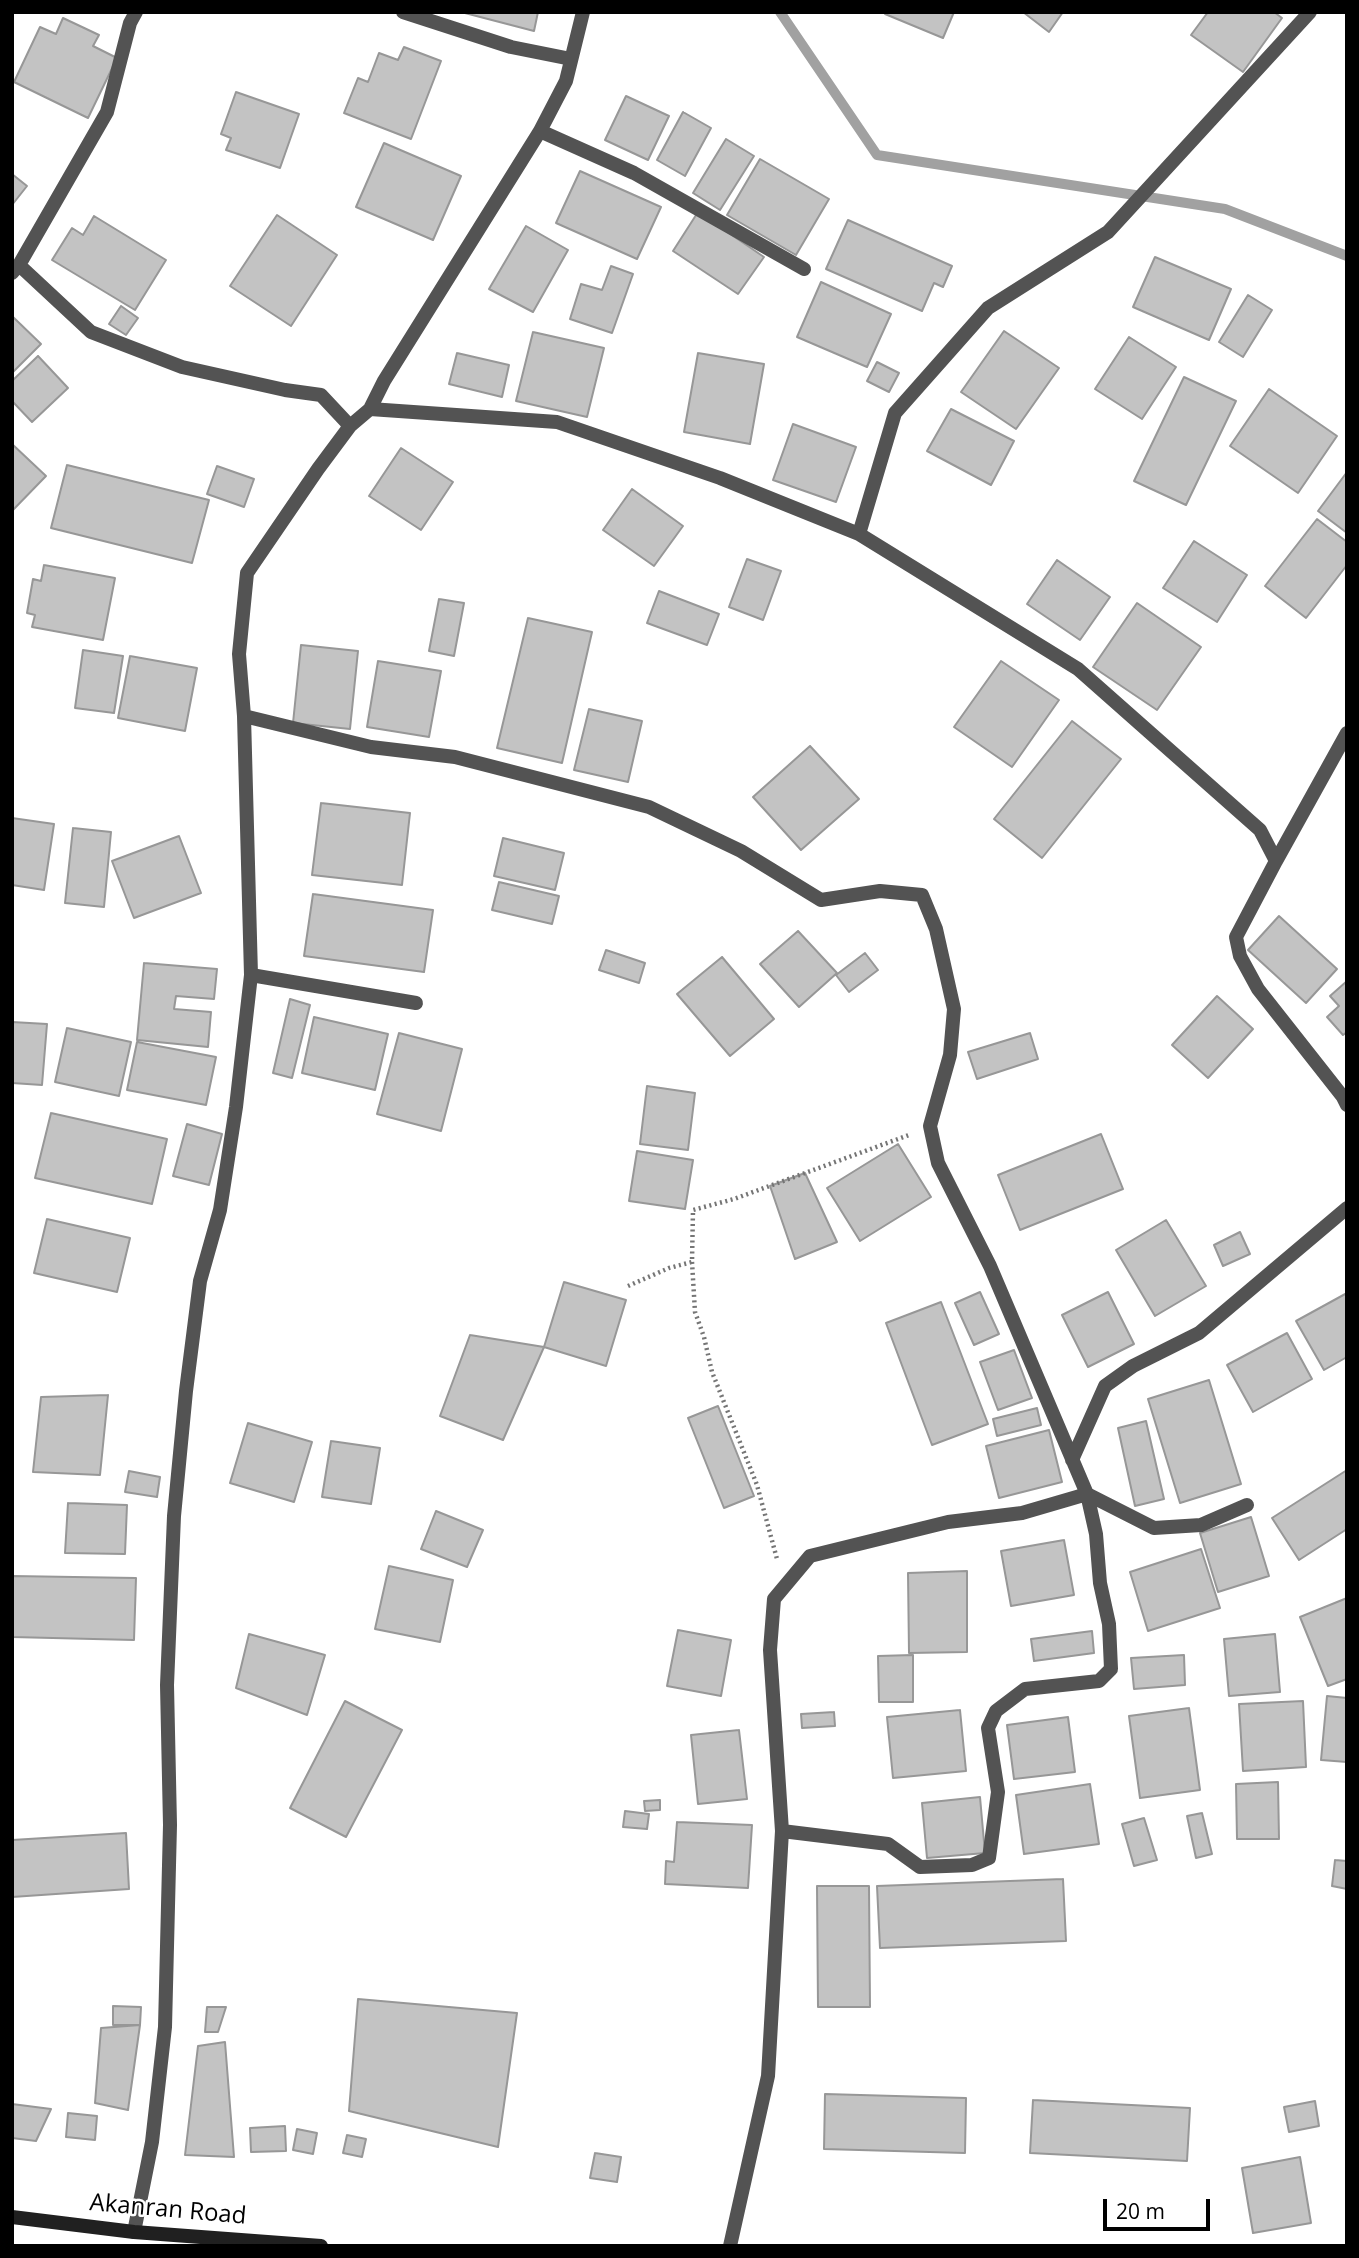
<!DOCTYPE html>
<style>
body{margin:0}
#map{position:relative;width:1359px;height:2258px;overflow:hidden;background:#fff;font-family:"Open Sans",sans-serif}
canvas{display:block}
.frame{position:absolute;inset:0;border:14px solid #000;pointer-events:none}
.scale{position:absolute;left:1103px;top:2199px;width:107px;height:32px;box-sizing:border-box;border:4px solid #000;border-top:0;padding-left:9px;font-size:21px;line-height:24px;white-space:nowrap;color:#000;-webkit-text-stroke:5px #fff;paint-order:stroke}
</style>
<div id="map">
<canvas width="1359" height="2258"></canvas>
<div class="frame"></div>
<div class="scale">20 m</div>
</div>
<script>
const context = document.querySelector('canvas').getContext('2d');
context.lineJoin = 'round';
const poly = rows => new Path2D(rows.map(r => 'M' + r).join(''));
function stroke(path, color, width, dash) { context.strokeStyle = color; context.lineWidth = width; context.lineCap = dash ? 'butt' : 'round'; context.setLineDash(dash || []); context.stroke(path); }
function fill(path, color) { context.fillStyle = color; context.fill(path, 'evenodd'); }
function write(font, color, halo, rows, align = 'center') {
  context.font = font + ' "Open Sans",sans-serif'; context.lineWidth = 5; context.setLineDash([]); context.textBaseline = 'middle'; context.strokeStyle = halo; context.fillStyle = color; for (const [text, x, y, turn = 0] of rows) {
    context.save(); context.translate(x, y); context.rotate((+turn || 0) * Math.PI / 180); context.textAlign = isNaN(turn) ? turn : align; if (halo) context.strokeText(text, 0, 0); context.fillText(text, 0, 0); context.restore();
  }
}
const stream = poly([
 [780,12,877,155,1225,209,1347,256]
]);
const building = poly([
 [461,12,538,12,534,31,461,12],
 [886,12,954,12,943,38,885,14,886,12],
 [1023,12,1063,12,1049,32,1023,12],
 [1208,12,1274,12,1282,18,1243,72,1191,35,1208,12],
 [63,18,99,35,93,46,117,58,88,118,14,82,40,27,56,34,63,18],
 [404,47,441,61,411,139,344,113,358,78,368,82,379,53,398,60,404,47],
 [236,92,299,114,280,168,226,150,231,138,221,134,236,92],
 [626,96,669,116,648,160,605,140,626,96],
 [683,112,711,128,685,176,657,160,683,112],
 [726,139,754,156,720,210,693,193,726,139],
 [384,143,461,176,433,240,356,207,384,143],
 [760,159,829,199,796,255,727,215,760,159],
 [580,171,661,207,637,259,556,223,580,171],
 [12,174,27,186,12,205,12,174],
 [698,212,764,257,738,294,673,251,698,212],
 [277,215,337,255,291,326,230,286,277,215],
 [94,216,166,260,135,310,52,260,72,228,83,235,94,216],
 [848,220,952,266,943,287,934,283,922,311,826,269,848,220],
 [526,226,568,250,533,312,489,289,526,226],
 [1155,257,1231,289,1209,340,1133,307,1155,257],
 [611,266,633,274,612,333,570,319,581,284,602,290,611,266],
 [821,282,891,314,867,367,797,337,821,282],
 [1248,295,1272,310,1243,357,1219,342,1248,295],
 [121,306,138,318,126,335,109,324,121,306],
 [12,316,41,344,12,373,12,316],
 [1004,331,1059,368,1016,429,961,392,1004,331],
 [533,332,604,348,587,417,516,401,533,332],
 [1129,337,1176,367,1142,419,1095,389,1129,337],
 [457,353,509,365,502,397,449,384,457,353],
 [698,353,764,364,750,444,684,432,698,353],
 [38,356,68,388,32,422,12,401,12,381,38,356],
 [877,362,899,373,889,392,867,381,877,362],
 [1184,377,1236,401,1186,505,1134,481,1184,377],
 [1269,389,1337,436,1298,493,1230,446,1269,389],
 [951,409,1014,441,991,485,927,451,951,409],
 [793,424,856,447,836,502,773,480,793,424],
 [12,444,46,476,12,511,12,444],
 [401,448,453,482,421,530,369,496,401,448],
 [67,465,209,500,192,563,51,528,67,465],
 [217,466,254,479,244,507,207,494,217,466],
 [1347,472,1347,533,1318,511,1347,472],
 [632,489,683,526,654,566,603,530,632,489],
 [1317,519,1347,542,1347,565,1306,618,1265,586,1317,519],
 [1194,541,1247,575,1217,622,1163,588,1194,541],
 [747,559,781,571,763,620,729,607,747,559],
 [1057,560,1110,597,1080,640,1027,604,1057,560],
 [44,565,115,578,103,640,32,627,35,615,27,613,33,579,41,581,44,565],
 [659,591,719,614,707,645,647,623,659,591],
 [439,599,464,603,454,656,429,651,439,599],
 [1137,603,1201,647,1157,710,1093,667,1137,603],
 [528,618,592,632,562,763,497,748,528,618],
 [301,645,358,651,350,729,293,723,301,645],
 [83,650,123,656,114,713,75,708,83,650],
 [130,656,197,668,185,731,118,718,130,656],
 [378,661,441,671,429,737,367,727,378,661],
 [1001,661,1059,700,1012,767,954,727,1001,661],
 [589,709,642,721,628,782,574,770,589,709],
 [1072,721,1121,759,1042,858,994,819,1072,721],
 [810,746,859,799,801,850,753,797,810,746],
 [321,803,410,813,402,885,312,875,321,803],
 [12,818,54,824,44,890,12,885,12,818],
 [73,828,111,832,104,907,65,903,73,828],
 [179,836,201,893,134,918,112,861,179,836],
 [503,838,564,853,555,890,494,876,503,838],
 [499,882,559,896,552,924,492,910,499,882],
 [313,894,433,910,424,972,304,956,313,894],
 [1279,916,1337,969,1306,1003,1248,950,1279,916],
 [798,931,837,973,799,1007,760,964,798,931],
 [606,950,645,963,639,983,599,970,606,950],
 [865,953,878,970,849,992,836,975,865,953],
 [722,957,774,1019,730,1056,677,994,722,957],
 [144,963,217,969,214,999,176,996,174,1009,211,1012,208,1047,137,1040,144,963],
 [1347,981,1347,1032,1343,1035,1327,1017,1339,1006,1330,996,1347,981],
 [1217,996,1253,1029,1208,1078,1172,1045,1217,996],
 [290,999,310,1005,292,1078,273,1073,290,999],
 [314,1017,388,1034,375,1090,302,1073,314,1017],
 [12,1022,47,1024,42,1085,12,1083,12,1022],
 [67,1028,131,1042,119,1096,55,1082,67,1028],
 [399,1033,462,1049,441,1131,377,1114,399,1033],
 [1030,1033,1038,1059,977,1079,968,1052,1030,1033],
 [137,1042,216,1057,206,1105,127,1090,137,1042],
 [647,1086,695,1093,688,1150,640,1144,647,1086],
 [51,1113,167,1139,152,1204,35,1178,51,1113],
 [187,1124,222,1134,209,1185,173,1176,187,1124],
 [1101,1134,1123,1189,1020,1230,998,1175,1101,1134],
 [898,1144,931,1197,860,1241,827,1188,898,1144],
 [637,1151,693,1160,685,1209,629,1201,637,1151],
 [805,1173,837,1242,795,1259,770,1186,805,1173],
 [47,1219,130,1238,117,1292,34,1273,47,1219],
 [1166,1220,1206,1286,1155,1316,1116,1250,1166,1220],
 [1240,1232,1250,1254,1223,1266,1214,1245,1240,1232],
 [564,1282,626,1300,606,1366,544,1347,564,1282],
 [980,1292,999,1334,974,1345,955,1303,980,1292],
 [1108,1292,1134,1344,1088,1367,1062,1315,1108,1292],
 [1347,1293,1347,1357,1324,1370,1296,1321,1347,1293],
 [941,1302,988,1424,932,1445,886,1323,941,1302],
 [1287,1333,1312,1379,1253,1412,1227,1365,1287,1333],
 [470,1335,544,1347,503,1440,440,1416,470,1335],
 [1014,1350,1032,1398,998,1410,980,1362,1014,1350],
 [1209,1380,1241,1484,1180,1503,1148,1399,1209,1380],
 [108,1395,100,1475,33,1472,41,1397,108,1395],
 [718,1406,754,1496,724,1508,688,1418,718,1406],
 [1037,1408,1041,1425,997,1436,993,1419,1037,1408],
 [1146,1421,1164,1499,1135,1506,1118,1428,1146,1421],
 [248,1423,312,1442,294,1502,230,1483,248,1423],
 [1049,1430,1062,1482,999,1498,986,1446,1049,1430],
 [331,1441,380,1448,371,1504,322,1497,331,1441],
 [1347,1470,1347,1529,1299,1560,1272,1518,1347,1470],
 [129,1471,160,1477,157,1497,125,1492,129,1471],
 [68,1503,127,1505,125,1554,65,1553,68,1503],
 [436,1511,483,1530,467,1567,421,1549,436,1511],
 [1251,1517,1269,1576,1218,1592,1200,1533,1251,1517],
 [1064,1540,1074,1595,1011,1606,1001,1551,1064,1540],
 [1201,1549,1220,1608,1148,1631,1130,1572,1201,1549],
 [389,1566,453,1580,440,1642,375,1629,389,1566],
 [967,1571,967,1652,909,1653,908,1573,967,1571],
 [12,1576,136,1578,134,1640,12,1637,12,1576],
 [1347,1598,1347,1679,1328,1686,1300,1617,1347,1598],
 [678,1630,731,1640,721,1696,667,1686,678,1630],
 [1092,1631,1094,1653,1034,1661,1031,1639,1092,1631],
 [249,1634,325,1655,307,1715,236,1688,249,1634],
 [1275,1634,1280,1692,1229,1696,1224,1639,1275,1634],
 [913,1655,913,1702,879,1702,878,1656,913,1655],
 [1184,1655,1185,1685,1134,1689,1131,1658,1184,1655],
 [1327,1696,1347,1698,1347,1762,1321,1760,1327,1696],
 [345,1701,402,1730,346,1837,290,1808,345,1701],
 [1303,1701,1306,1767,1243,1771,1239,1704,1303,1701],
 [1189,1708,1200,1790,1140,1798,1129,1716,1189,1708],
 [960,1710,966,1771,893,1778,887,1717,960,1710],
 [834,1712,835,1726,802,1728,801,1714,834,1712],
 [1068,1717,1075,1772,1014,1779,1007,1725,1068,1717],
 [739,1730,747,1799,698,1804,691,1735,739,1730],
 [1278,1782,1279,1839,1237,1839,1236,1784,1278,1782],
 [1090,1784,1099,1844,1024,1854,1016,1795,1090,1784],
 [980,1797,985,1853,927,1858,922,1803,980,1797],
 [660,1800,660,1810,645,1811,644,1801,660,1800],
 [625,1811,649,1814,647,1829,623,1827,625,1811],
 [1202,1813,1212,1854,1196,1858,1187,1816,1202,1813],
 [1144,1818,1157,1860,1134,1866,1122,1824,1144,1818],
 [677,1822,752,1825,748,1888,665,1884,666,1861,674,1862,677,1822],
 [126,1833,129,1889,12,1897,12,1840,126,1833],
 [1335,1860,1347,1861,1347,1889,1332,1886,1335,1860],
 [1063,1879,1066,1941,880,1948,877,1886,1063,1879],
 [817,1886,869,1886,870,2007,818,2007,817,1886],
 [358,1999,517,2013,498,2147,349,2111,358,1999],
 [113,2006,141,2007,140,2025,113,2025,113,2006],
 [207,2007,226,2007,218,2032,205,2032,207,2007],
 [140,2025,128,2110,95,2103,101,2028,140,2025],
 [225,2042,234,2157,185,2155,198,2046,225,2042],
 [825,2094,966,2098,965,2153,824,2149,825,2094],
 [1033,2100,1190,2108,1187,2161,1030,2153,1033,2100],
 [1315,2101,1319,2126,1289,2132,1284,2107,1315,2101],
 [12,2104,51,2109,36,2141,12,2138,12,2104],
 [68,2113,97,2116,95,2140,66,2137,68,2113],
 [285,2126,286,2151,251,2152,250,2128,285,2126],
 [297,2129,317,2133,313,2154,293,2150,297,2129],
 [347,2135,366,2139,362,2157,343,2153,347,2135],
 [595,2153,621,2157,617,2182,590,2178,595,2153],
 [1300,2157,1311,2223,1253,2233,1242,2168,1300,2157]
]);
const path = poly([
 [692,1262,695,1312,704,1337,712,1372,757,1485,777,1559],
 [628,1286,669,1268,692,1262,693,1210,734,1199,909,1135]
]);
const minor = poly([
 [403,12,511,47,571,59],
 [540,131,634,173,804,269],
 [19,265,91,332,182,367,285,390,321,395,350,426],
 [12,273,19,265,107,112,130,23,136,12],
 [370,409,557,422,720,478,859,534,1078,669,1260,830,1276,861,1236,937,1240,956,1258,989,1343,1097,1347,1105],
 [859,534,895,413,988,308,1108,232,1310,12],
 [244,716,371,747,455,757,649,807,741,851,821,900,880,891,922,895,936,929,954,1009,950,1055,930,1126,938,1163,990,1266,1087,1494,1154,1528,1201,1525,1247,1505],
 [1276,861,1347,733],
 [251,975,416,1003],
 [1072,1460,1105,1386,1133,1366,1199,1333,1347,1208],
 [134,2232,152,2142,165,2027,170,1825,167,1685,174,1516,186,1391,200,1281,220,1210,236,1107,251,975,244,716,239,654,247,573,318,469,350,426,370,409,384,381,540,131,566,81,583,12],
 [730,2246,768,2076,782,1831,770,1650,774,1599,810,1556,948,1522,1022,1513,1087,1494,1096,1534,1100,1583,1109,1624,1111,1669,1099,1681,1025,1689,996,1711,988,1728,998,1792,989,1858,972,1865,920,1867,888,1844,782,1831]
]);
const secondary = poly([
 [12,2217,134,2232,321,2246]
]);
const streetNames = [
 ["Akanran Road",168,2210,5]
];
stroke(stream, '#a1a1a1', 10);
fill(building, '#c3c3c3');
stroke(building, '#979797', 2);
stroke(path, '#757575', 4.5, [2, 3.5]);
stroke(minor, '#535353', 14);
stroke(secondary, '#202020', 14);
write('24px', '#000', '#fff', streetNames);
</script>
